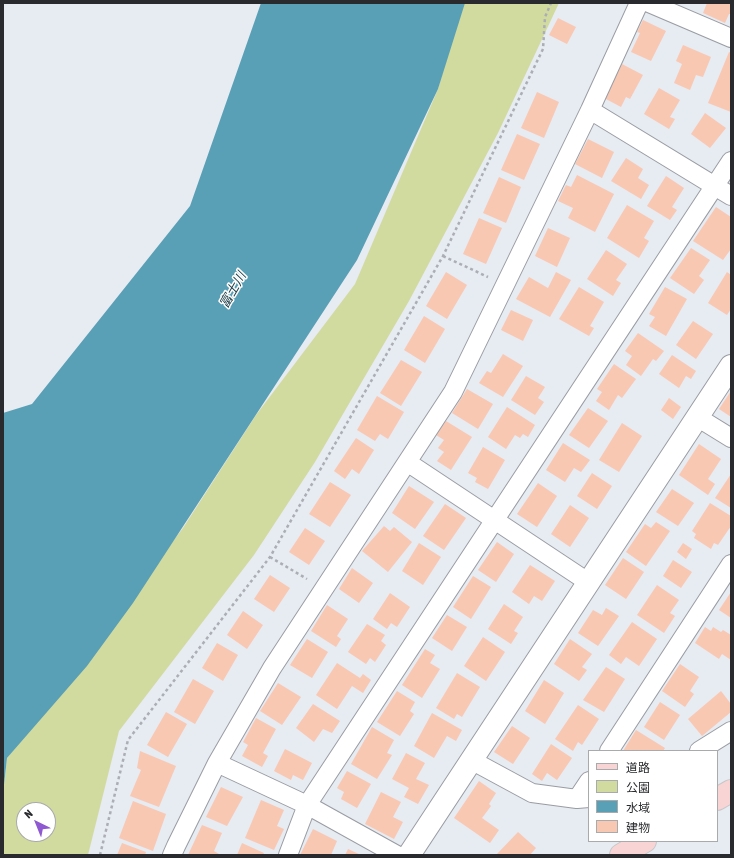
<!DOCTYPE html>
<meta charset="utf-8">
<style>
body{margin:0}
#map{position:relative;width:734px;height:858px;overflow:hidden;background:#e7ebf2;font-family:"Asap Condensed","Noto Sans JP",sans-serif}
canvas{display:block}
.frame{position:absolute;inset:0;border:4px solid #292a2d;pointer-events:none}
.legend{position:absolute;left:588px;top:750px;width:130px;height:92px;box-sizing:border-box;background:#fff;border:1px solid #a9aaab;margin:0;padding:5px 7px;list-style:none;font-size:12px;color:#292a2d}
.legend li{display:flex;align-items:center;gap:8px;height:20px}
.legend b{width:20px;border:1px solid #a9aaab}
.north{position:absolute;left:16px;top:802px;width:40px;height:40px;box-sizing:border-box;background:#fff;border:1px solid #a9aaab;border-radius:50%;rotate:317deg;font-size:11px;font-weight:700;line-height:16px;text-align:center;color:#292a2d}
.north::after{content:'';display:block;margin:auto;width:14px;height:18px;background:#8f59d1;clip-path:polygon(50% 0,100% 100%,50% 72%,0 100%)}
</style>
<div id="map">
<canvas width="734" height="858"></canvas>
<div class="frame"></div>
<ul class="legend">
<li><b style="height:5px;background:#f8d5d4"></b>道路</li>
<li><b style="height:11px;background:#d1dba0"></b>公園</li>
<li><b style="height:11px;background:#59a0b6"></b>水域</li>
<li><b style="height:11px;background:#f9c8b3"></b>建物</li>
</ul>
<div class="north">N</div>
</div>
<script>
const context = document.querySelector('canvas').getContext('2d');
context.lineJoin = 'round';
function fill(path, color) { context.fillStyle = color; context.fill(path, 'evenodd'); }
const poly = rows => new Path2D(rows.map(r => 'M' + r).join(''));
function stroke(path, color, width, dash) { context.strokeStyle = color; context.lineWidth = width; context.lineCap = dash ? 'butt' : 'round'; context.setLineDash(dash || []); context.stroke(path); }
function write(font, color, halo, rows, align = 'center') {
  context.font = font + ' "Asap Condensed","Noto Sans JP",sans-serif'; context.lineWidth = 3; context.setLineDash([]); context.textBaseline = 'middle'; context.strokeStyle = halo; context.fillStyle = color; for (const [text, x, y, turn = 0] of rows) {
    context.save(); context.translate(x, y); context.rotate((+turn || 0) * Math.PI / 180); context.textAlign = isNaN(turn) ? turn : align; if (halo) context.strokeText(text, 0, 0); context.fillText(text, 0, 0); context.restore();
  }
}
const green = poly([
 [462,3,559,3,498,133,409,301,315,462,254,555,119,731,88,855,3,855,3,794,7,758,183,528,256,415,355,284,438,89],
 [24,810,48,810,48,834,24,834]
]);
const water = poly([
 [261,3,465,3,438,89,357,260,133,603,87,666,7,758,3,794,3,413,32,404,190,206]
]);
const building = poly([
 [707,3,731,3,731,14,729,14,725,23,703,13],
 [558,18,576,27,567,44,549,35],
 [643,20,666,31,651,61,631,52,640,33,637,32],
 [683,45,711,57,703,77,696,75,690,90,674,83,682,64,676,61],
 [729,52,731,53,731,112,708,103],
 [622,64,643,75,630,99,626,97,621,107,604,98],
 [659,88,680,100,670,117,675,119,669,129,644,114],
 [537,92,559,102,544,138,521,128],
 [705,113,726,128,710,148,691,134],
 [517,134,540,144,524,180,501,170],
 [588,139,614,152,602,178,575,164],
 [626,158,643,169,638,178,649,185,641,199,611,181],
 [577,175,614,194,595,232,568,218,573,208,558,201,566,185,571,187],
 [666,176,684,188,672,207,677,210,670,220,647,206],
 [499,177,521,187,506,223,483,213],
 [627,205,654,221,644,238,649,241,639,258,607,238],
 [716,207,731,217,731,239,730,241,731,242,731,249,723,260,693,241],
 [479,218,502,228,486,264,463,254],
 [548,228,570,238,557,267,535,256],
 [691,248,710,260,699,276,704,280,694,294,670,278],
 [606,250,627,264,616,280,621,283,613,296,587,279],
 [446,272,467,285,447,319,426,306],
 [556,272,571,280,550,317,516,299,529,277,548,288],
 [727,272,731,275,731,309,727,315,708,303],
 [579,287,604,302,590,326,594,328,589,336,559,319],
 [665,287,687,299,666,336,649,326,655,317,649,314],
 [511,310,533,320,523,341,501,330],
 [424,316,445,329,425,363,404,350],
 [693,321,713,334,696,359,676,345],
 [638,333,664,351,656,361,653,359,641,376,626,365,632,356,625,351],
 [503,354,523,366,503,397,479,383,487,371,491,373],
 [672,355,696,371,691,379,686,376,679,388,659,374],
 [401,360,422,372,401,406,380,393],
 [614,364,636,379,622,398,618,395,609,410,596,401,602,392,597,389],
 [526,376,545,387,538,398,544,402,535,415,511,400],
 [467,389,493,404,478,429,452,413],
 [731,391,731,417,719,409],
 [377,396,404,412,388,439,380,434,375,441,357,430],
 [669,398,681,407,673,419,661,410],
 [507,407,535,425,528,437,523,434,520,438,515,435,506,449,488,437],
 [588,408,608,421,589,448,569,435],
 [446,421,472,437,451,470,437,461,444,452,438,448,444,440,436,435],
 [622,423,642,436,619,472,599,460],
 [356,438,374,450,359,474,352,469,345,479,334,471],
 [563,443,590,460,581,472,574,468,565,482,546,470],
 [699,444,721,459,708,479,715,484,708,495,679,475],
 [483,447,505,460,488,489,475,482,477,478,468,473],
 [592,473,612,486,597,509,577,496],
 [731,474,731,508,715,498],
 [330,482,351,495,330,527,309,514],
 [538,483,557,496,537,527,517,514],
 [409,486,434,502,415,529,392,513],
 [672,489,694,503,678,526,656,512],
 [710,503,731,516,731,526,718,545,714,543,711,549,694,538,696,534,692,531],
 [445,504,466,518,444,550,423,536],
 [570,505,589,518,570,547,551,534],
 [656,522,670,531,646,566,626,552,645,524,651,528],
 [384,526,390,531,394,527,412,542,388,572,362,551],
 [305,528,325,541,309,565,289,552],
 [497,542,514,554,496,582,478,570],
 [419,543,441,557,423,585,402,571],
 [683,543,692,549,686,559,677,552],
 [623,558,644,572,626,599,605,585],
 [673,560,692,572,681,588,663,576],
 [530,565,555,581,542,601,534,596,529,604,512,592],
 [352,568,373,583,359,603,339,589],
 [270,575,290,588,274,612,254,599],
 [473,576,491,587,471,619,453,607],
 [657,585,679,600,670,613,675,616,664,633,637,615],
 [731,592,731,618,719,610],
 [390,593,410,607,397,627,391,623,387,629,373,619],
 [504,604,523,617,514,631,518,633,511,644,488,629],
 [327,605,348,619,337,636,341,639,336,647,311,631],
 [606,608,619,616,598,646,578,633,593,610,602,615],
 [243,611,263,625,247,649,227,635],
 [447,615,467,627,452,651,432,638],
 [632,622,657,639,639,666,626,657,621,664,609,655],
 [367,624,385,635,381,641,386,645,375,662,370,658,366,664,348,652],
 [705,627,711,631,713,627,721,632,723,630,731,635,731,660,722,654,719,659,695,643],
 [483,637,505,652,486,681,464,666],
 [307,639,328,652,312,678,290,665],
 [570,639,592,654,582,667,587,670,579,681,554,664],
 [217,643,238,655,223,681,202,668],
 [425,649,435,655,430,663,440,669,422,698,402,685],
 [337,663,360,678,363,674,371,680,363,693,352,686,337,709,316,695],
 [680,664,699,677,690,691,694,694,685,707,662,691],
 [606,667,625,679,604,712,583,700],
 [457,673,480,687,462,717,457,714,454,719,436,708],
 [193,679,214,691,195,724,174,712],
 [544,680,564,693,545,724,525,711],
 [278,683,301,697,282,725,260,711],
 [397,691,415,702,410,711,414,714,400,736,377,722],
 [721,691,731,704,731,712,702,736,688,719],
 [660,702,680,715,664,740,644,727],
 [313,704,340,721,332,733,323,729,314,742,296,728],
 [578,705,599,719,582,745,578,742,573,751,555,739],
 [166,712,187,724,168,757,147,745],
 [432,713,462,730,456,741,447,736,434,758,414,746],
 [256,718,276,729,263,753,268,756,262,767,242,756,248,745,243,742],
 [512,726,530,738,513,764,494,752],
 [372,727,394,740,387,753,392,755,377,779,351,764],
 [636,730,665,748,663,751,623,751],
 [551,744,572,758,557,780,547,773,542,781,532,774],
 [285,749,312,763,303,780,293,775,291,780,274,771],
 [140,751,176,766,159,807,130,796,141,770,137,768],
 [406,753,425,763,416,779,429,785,418,804,404,797,409,788,392,779],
 [347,771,371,784,357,808,341,799,344,792,337,788],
 [479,781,496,793,489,804,491,806,482,818,499,830,490,843,454,818],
 [221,787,243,797,227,826,206,817],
 [381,792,401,802,393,817,403,822,394,839,365,824],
 [261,800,284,810,277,826,284,829,274,850,245,838],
 [133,801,166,814,153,851,119,838],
 [202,825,222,833,214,851,219,854,218,855,188,855],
 [313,829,337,841,331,855,300,855],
 [518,832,536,848,530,855,496,855],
 [122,843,146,852,145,855,117,855],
 [242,843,264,853,263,855,237,855],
 [348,849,361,855,345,855]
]);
const path = poly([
 [443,256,488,277],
 [270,557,307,579],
 [100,855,128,740,270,557,443,256,543,49,545,17,551,3]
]);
const minor = poly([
 [649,3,731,38],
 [590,110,731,196],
 [697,417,731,438],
 [407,462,588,582],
 [609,751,731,564],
 [699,751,731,731],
 [471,760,532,793,577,799,589,798],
 [217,763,307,805,397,855],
 [577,799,589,781],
 [172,855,176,846,217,763,272,668,453,392,590,110,639,3],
 [288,855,307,805,731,161]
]);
const tertiary = poly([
 [409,855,731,366]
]);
const primary = poly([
 [717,799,731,791],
 [621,855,645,841]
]);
const waterNames = [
 ["富士川",233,290,-60]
];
fill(green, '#d1dba0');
fill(water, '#59a0b6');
fill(building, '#f9c8b3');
stroke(minor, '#999ca3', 20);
stroke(tertiary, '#999ca3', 24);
stroke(primary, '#c7c8c8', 24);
stroke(path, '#abaeb4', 2.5, [3, 3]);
stroke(minor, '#fff', 18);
stroke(tertiary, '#fff', 22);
stroke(primary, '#f8d5d4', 22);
write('italic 13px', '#1a3c46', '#fff', waterNames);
</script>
